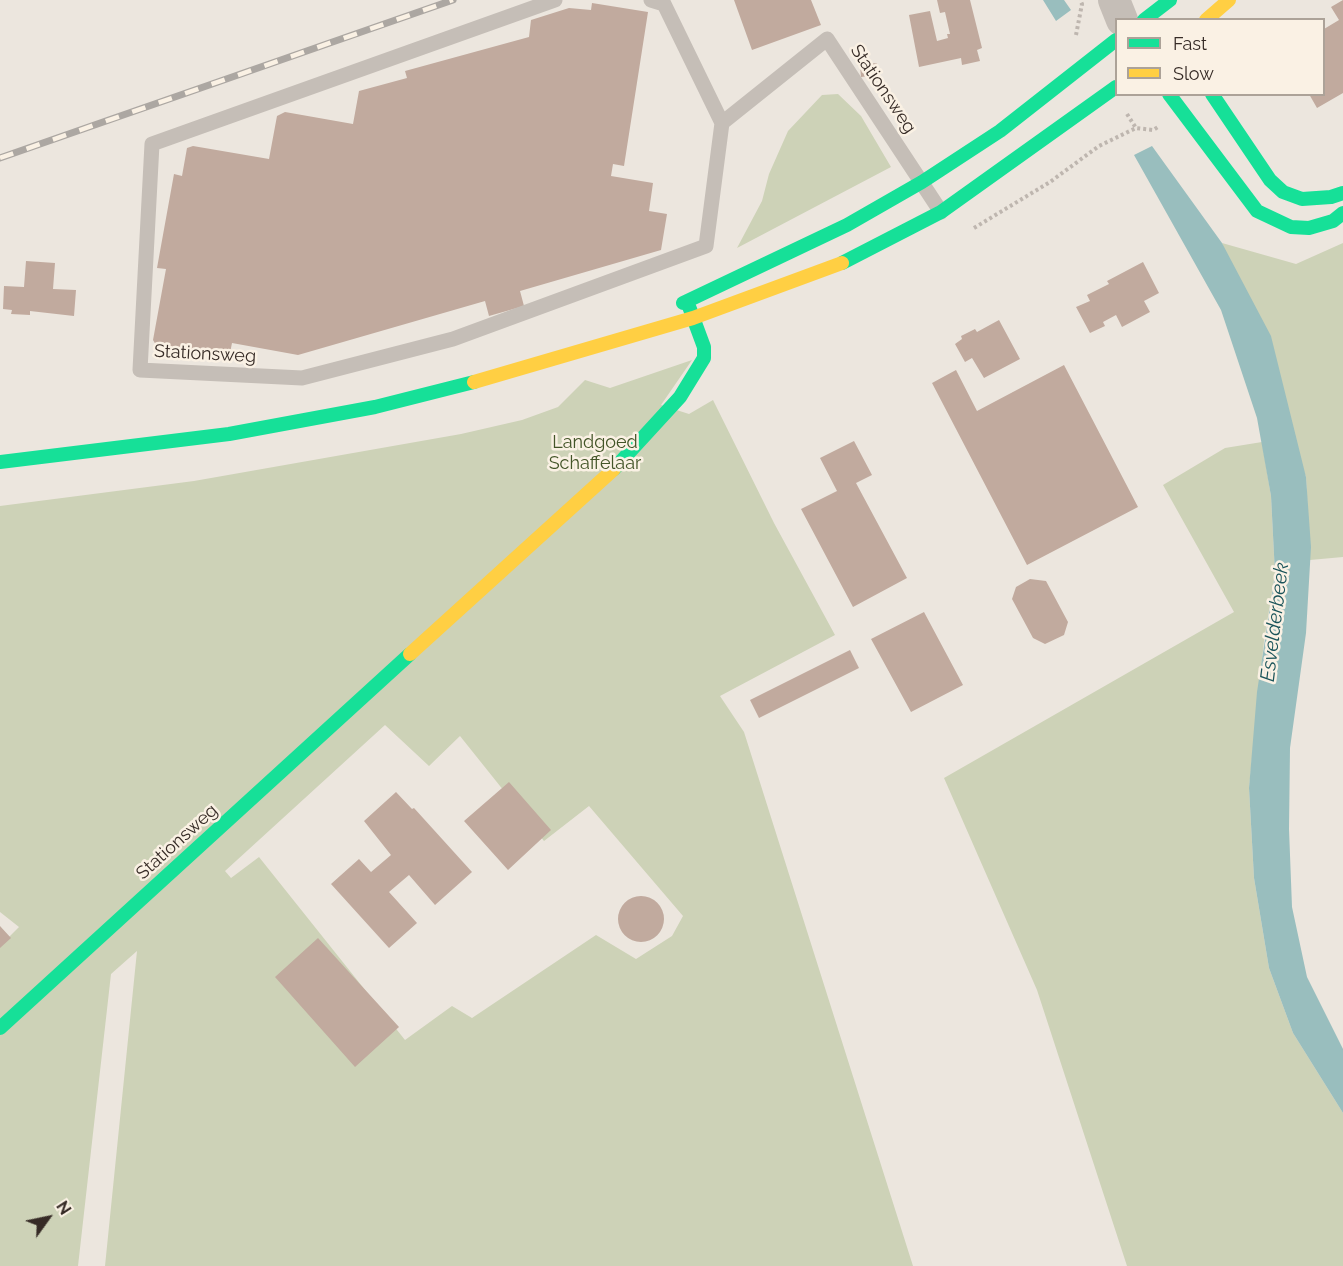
<!DOCTYPE html>
<style>
body{margin:0}
#map{position:relative;width:1343px;height:1266px;overflow:hidden;background:#ece6de;font-family:Raleway,sans-serif}
canvas{display:block}
.legend{position:absolute;left:1115px;top:18px;width:210px;height:78px;box-sizing:border-box;background:#faf1e4;border:2px solid #aca298;margin:0;padding:8px 10px;list-style:none;font-size:18px;color:#362b26}
.legend li{display:flex;align-items:center;gap:12px;height:30px}
.legend b{width:30px;border:2px solid #aca298}
.north{position:absolute;left:18px;top:1188px;width:60px;height:60px;-webkit-text-stroke:4px #faf1e4;paint-order:stroke;rotate:57deg;font-size:16px;font-weight:700;line-height:24px;text-align:center;color:#362b26}
.north::after{content:'';display:block;margin:auto;width:21px;height:27px;background:#362b26;clip-path:polygon(50% 0,100% 100%,50% 72%,0 100%)}
</style>
<div id="map">
<canvas width="1343" height="1266"></canvas>
<ul class="legend">
<li><b style="height:8px;background:#16e098"></b>Fast</li>
<li><b style="height:8px;background:#ffcf43"></b>Slow</li>
</ul>
<div class="north">N</div>
</div>
<script>
const context = document.querySelector('canvas').getContext('2d');
context.lineJoin = 'round';
function fill(path, color) { context.fillStyle = color; context.fill(path, 'evenodd'); }
const poly = rows => new Path2D(rows.map(r => 'M' + r).join(''));
function stroke(path, color, width, dash) { context.strokeStyle = color; context.lineWidth = width; context.lineCap = dash ? 'butt' : 'round'; context.setLineDash(dash || []); context.stroke(path); }
function write(font, color, halo, rows, align = 'center') {
  context.font = font + ' Raleway,sans-serif'; context.lineWidth = 5; context.setLineDash([]); context.textBaseline = 'middle'; context.strokeStyle = halo; context.fillStyle = color; for (const [text, x, y, turn = 0] of rows) {
    context.save(); context.translate(x, y); context.rotate((+turn || 0) * Math.PI / 180); context.textAlign = isNaN(turn) ? turn : align; if (halo) context.strokeText(text, 0, 0); context.fillText(text, 0, 0); context.restore();
  }
}
const green = poly([
 [838,94,861,116,891,167,737,248,762,201,769,174,788,131,822,95],
 [1222,243,1296,264,1343,243,1343,557,1310,560,1306,477],
 [692,360,661,405,689,414,713,400,774,523,835,635,720,696,744,732,913,1266,105,1266,137,951,111,974,78,1266,0,1266,0,946,19,927,0,912,0,506,194,481,461,434,522,420,558,407,585,380,610,388],
 [385,725,429,766,460,736,544,841,589,806,683,916,672,936,636,959,596,935,472,1018,452,1006,405,1040,259,857,231,878,225,871],
 [1262,442,1271,496,1275,574,1264,641,1249,788,1254,878,1269,968,1293,1033,1343,1113,1343,1266,1127,1266,1037,990,944,778,1234,612,1163,485,1225,448]
]);
const water = poly([
 [1043,0,1064,0,1071,10,1056,21],
 [1152,146,1222,243,1271,336,1306,477,1311,547,1306,633,1290,748,1289,829,1292,907,1307,977,1343,1049,1343,1113,1293,1033,1269,968,1254,878,1249,788,1257,692,1275,574,1271,496,1257,418,1221,310,1134,155]
]);
const building = poly([
 [734,0,811,0,821,25,752,50],
 [937,0,970,0,982,48,977,50,980,61,962,65,961,58,919,67,909,15,930,11,937,41,948,38,947,34,950,34,945,12,940,13],
 [1343,0,1343,93,1317,108,1309,94,1324,94,1324,29,1339,20,1331,7],
 [592,3,648,12,624,166,613,164,611,176,653,183,649,211,667,214,661,250,520,291,524,306,489,316,485,301,298,355,232,343,229,358,156,345,153,340,166,269,157,268,174,174,182,176,187,148,193,146,269,159,277,116,285,112,353,124,359,91,407,78,405,71,529,37,531,20,569,8,591,10],
 [877,63,878,75,861,77,860,65],
 [26,261,55,263,53,289,76,290,74,316,30,311,30,315,11,314,12,310,3,309,4,286,24,287],
 [1143,262,1159,293,1144,301,1150,312,1122,327,1116,315,1103,322,1105,326,1090,333,1076,307,1090,301,1087,295,1109,284,1107,281],
 [999,320,1020,359,984,378,972,358,965,362,955,344,962,339,961,336,975,329,977,332],
 [1064,365,1138,507,1027,565,932,383,956,370,977,411],
 [854,441,872,475,856,483,907,578,853,607,801,509,837,491,820,458],
 [1030,579,1046,581,1068,622,1064,635,1045,644,1033,638,1012,599,1016,587],
 [924,612,963,685,911,712,871,639],
 [850,650,859,668,759,718,750,700],
 [509,782,551,830,508,870,464,821],
 [396,792,412,809,414,808,472,872,435,905,409,875,389,892,417,923,389,948,331,884,359,859,371,872,391,855,364,821],
 '618 919a23 23 0 1 1 46 0a23 23 0 1 1-46 0Z',
 [0,926,11,938,0,948],
 [318,938,399,1027,355,1067,275,977]
]);
const path = poly([
 [1076,35,1082,4,1080,0],
 [1127,114,1136,128],
 [974,228,1050,182,1099,146,1136,128,1153,130,1158,127]
]);
const lane = poly([
 [555,0,152,144,140,370,302,378,453,339,706,246,722,123,664,4,651,0],
 [722,123,827,39,941,212]
]);
const street = poly([
 [1114,0,1122,20]
]);
const fast = poly([
 [1144,20,1170,0],
 [1169,94,1257,211,1291,227,1309,228,1333,221,1343,213],
 [1212,94,1270,180,1283,192,1302,199,1331,197,1343,193],
 [842,263,941,212,1116,87],
 [683,303,847,225,922,182,1000,131,1116,40],
 [0,462,229,434,375,407,474,382],
 [614,469,680,397,704,358,704,347,687,301],
 [0,1028,410,654]
]);
const slow = poly([
 [1206,20,1229,0],
 [474,382,693,318,842,263],
 [410,654,614,469]
]);
const rail = poly([
 [0,158,453,0]
]);
const streetNames = [
 ["Stationsweg",883,89,56],
 ["Stationsweg",205,354,3],
 ["Stationsweg",177,842,-42]
];
const parkNames = [
 ["Landgoed",595,443],
 ["Schaffelaar",595,464]
];
const waterNames = [
 ["Esvelderbeek",1275,622,-83]
];
fill(green, '#cdd2b7');
fill(water, '#99bebe');
fill(building, '#c1aa9e');
stroke(path, '#beb6af', 4, [3, 3]);
stroke(lane, '#c5beb7', 15);
stroke(street, '#c5beb7', 32);
stroke(fast, '#16e098', 14);
stroke(slow, '#ffcf43', 14);
stroke(rail, '#aca7a2', 7);
stroke(rail, '#faf1e4', 4.5, [14]);
write('18px', '#362b26', '#faf1e4', streetNames);
write('18px', '#435528', '#faf1e4', parkNames);
write('italic 20px', '#195359', '#faf1e4', waterNames);
</script>
